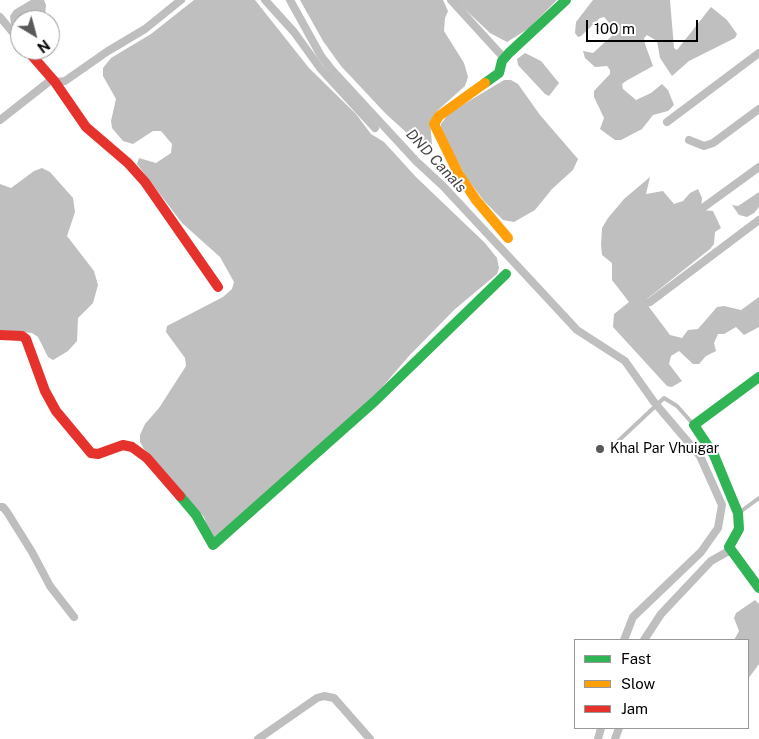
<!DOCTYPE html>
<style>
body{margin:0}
#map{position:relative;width:759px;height:739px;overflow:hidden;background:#fff;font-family:"Public Sans",sans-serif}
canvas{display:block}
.legend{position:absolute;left:574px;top:639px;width:175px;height:90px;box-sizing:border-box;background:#fff;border:1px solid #999;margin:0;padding:6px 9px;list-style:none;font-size:15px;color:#000}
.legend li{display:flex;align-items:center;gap:10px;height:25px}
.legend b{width:25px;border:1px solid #999}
.north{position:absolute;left:10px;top:10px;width:50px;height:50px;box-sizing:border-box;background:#fff;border:1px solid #999;border-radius:50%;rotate:143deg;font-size:14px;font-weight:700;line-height:20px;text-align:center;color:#000}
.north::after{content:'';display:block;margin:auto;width:18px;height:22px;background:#595959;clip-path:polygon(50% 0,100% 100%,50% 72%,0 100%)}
.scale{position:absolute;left:586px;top:20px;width:112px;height:22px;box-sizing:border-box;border:2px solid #000;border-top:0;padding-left:6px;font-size:15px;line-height:18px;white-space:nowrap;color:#000;-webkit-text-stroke:4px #fff;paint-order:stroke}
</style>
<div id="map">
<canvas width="759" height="739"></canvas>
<ul class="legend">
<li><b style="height:6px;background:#30b455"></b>Fast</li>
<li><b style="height:6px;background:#ff9f0a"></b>Slow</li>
<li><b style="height:6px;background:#e5322d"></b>Jam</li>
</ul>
<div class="north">N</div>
<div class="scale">100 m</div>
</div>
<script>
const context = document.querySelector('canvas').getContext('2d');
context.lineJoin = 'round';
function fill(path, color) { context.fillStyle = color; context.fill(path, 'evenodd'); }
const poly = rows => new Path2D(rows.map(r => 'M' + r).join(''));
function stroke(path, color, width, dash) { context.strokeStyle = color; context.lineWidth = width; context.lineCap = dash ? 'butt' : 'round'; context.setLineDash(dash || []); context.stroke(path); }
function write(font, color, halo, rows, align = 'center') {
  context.font = font + ' "Public Sans",sans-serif'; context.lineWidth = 4; context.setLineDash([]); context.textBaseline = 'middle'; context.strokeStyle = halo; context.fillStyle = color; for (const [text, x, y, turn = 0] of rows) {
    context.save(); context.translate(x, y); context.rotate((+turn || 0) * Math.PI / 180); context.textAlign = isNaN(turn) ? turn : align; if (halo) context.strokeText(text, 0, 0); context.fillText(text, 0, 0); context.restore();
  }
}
const water = poly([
 [31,0,44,0,46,5,45,16,43,20,20,20,20,38,11,24,10,16,14,10],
 [194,0,255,0,309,68,356,114,371,134,384,142,416,177,485,243,497,258,499,268,497,274,454,310,409,356,365,407,213,541,204,517,144,449,140,442,140,435,145,424,159,408,186,366,185,358,166,332,167,326,223,297,232,289,234,282,220,257,182,223,137,164,139,158,156,163,171,153,172,144,161,131,153,131,133,144,123,141,112,128,111,121,116,99,103,76,103,68,111,58,151,34],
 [300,0,443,0,448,11,445,18,444,31,464,63,468,77,465,86,437,111,430,121,432,144,425,147,420,145,385,113,341,66,323,41],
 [455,0,557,0,528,29,507,42,490,33],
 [593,0,670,0,674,48,677,50,711,7,727,20,737,34,735,38,689,61,672,76,660,58,657,41,647,35,644,38,645,44,653,66,626,81,622,84,623,89,636,100,651,93,662,84,668,90,674,105,668,111,653,115,642,129,621,140,615,140,600,129,604,118,594,97,594,91,610,74,610,70,607,66,595,67,585,58,583,51,593,53,614,34,614,28,604,17,600,18,581,36,578,37,575,33,576,22],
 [525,53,541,61,559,83,549,96,545,94,518,65,517,59],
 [504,80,511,80,518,84,540,115,578,159,573,170,552,189,535,210,514,222,503,220,484,201,466,177,441,131,441,124,449,113],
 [42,168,50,172,73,198,75,212,67,236,94,271,98,285,93,303,78,318,77,341,68,351,53,360,48,357,38,337,32,333,0,330,0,184,11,188,34,171],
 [650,177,646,194,663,191,674,204,683,201,690,193,698,189,702,198,701,210,713,211,721,228,715,232,714,244,710,249,647,299,649,307,670,335,682,338,688,330,698,329,717,307,724,306,741,310,759,297,759,327,744,335,736,327,724,334,718,334,714,343,716,351,706,356,699,364,693,364,679,351,671,356,669,364,682,381,672,387,667,386,613,327,614,314,629,302,612,280,612,263,602,255,601,245,602,228,608,218,624,199],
 [759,192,759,207,754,213,747,217,739,215,732,205,738,206],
 [755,600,759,604,759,664,748,679,748,640,734,640,739,631,734,618,736,613]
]);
const canal = poly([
 [290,0,321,56,332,70,416,161,443,186,577,330,625,361,654,402,700,456,722,505,718,528,701,552,633,617,624,640],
 [598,739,601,728]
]);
const lane = poly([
 [614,445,664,398,677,406,693,424],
 [740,512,759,498]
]);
const street = poly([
 [265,0,294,32,320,68,375,128],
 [451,0,504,58],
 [0,17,20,41],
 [55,82,65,81,108,51,145,29,181,0],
 [0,120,51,80],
 [667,122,759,53],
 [689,140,704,146,713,143,759,109],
 [704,207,759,167],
 [650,302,759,220],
 [0,507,3,507,7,512,32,552,50,586,74,617],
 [644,640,661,614,711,561,727,552,731,552],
 [258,739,317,698,324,696,334,698,370,739],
 [615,739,619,728]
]);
const fast = poly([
 [485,83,499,73,502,61,509,53,566,0],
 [759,377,694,425,714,455,738,513,739,529,729,547,759,588],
 [180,496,196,515,213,545,375,401,506,274]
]);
const slow = poly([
 [485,83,439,116,434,124,458,173,476,200,508,238]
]);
const jam = poly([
 [27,50,55,82,86,127,128,163,145,182,218,287],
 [0,335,22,336,26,339,45,391,56,411,91,453,98,454,123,445,132,447,147,458,180,496]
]);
const markers = [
 [600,449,5,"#595959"]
];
const poiNames = [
 ["Khal Par Vhuigar",610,449]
];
const waterNames = [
 ["DND Canals",436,161,47]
];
fill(water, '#bfbfbf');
stroke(canal, '#bfbfbf', 8);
stroke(lane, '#bebebe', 4);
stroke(street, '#bebebe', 8);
stroke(fast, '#30b455', 10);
stroke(slow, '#ff9f0a', 10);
stroke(jam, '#e5322d', 10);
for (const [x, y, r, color] of markers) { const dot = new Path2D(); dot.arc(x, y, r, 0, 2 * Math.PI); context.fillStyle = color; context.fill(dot); stroke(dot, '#fff', 2); }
write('14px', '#000', '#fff', poiNames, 'left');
write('italic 15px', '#444', '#fff', waterNames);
</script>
